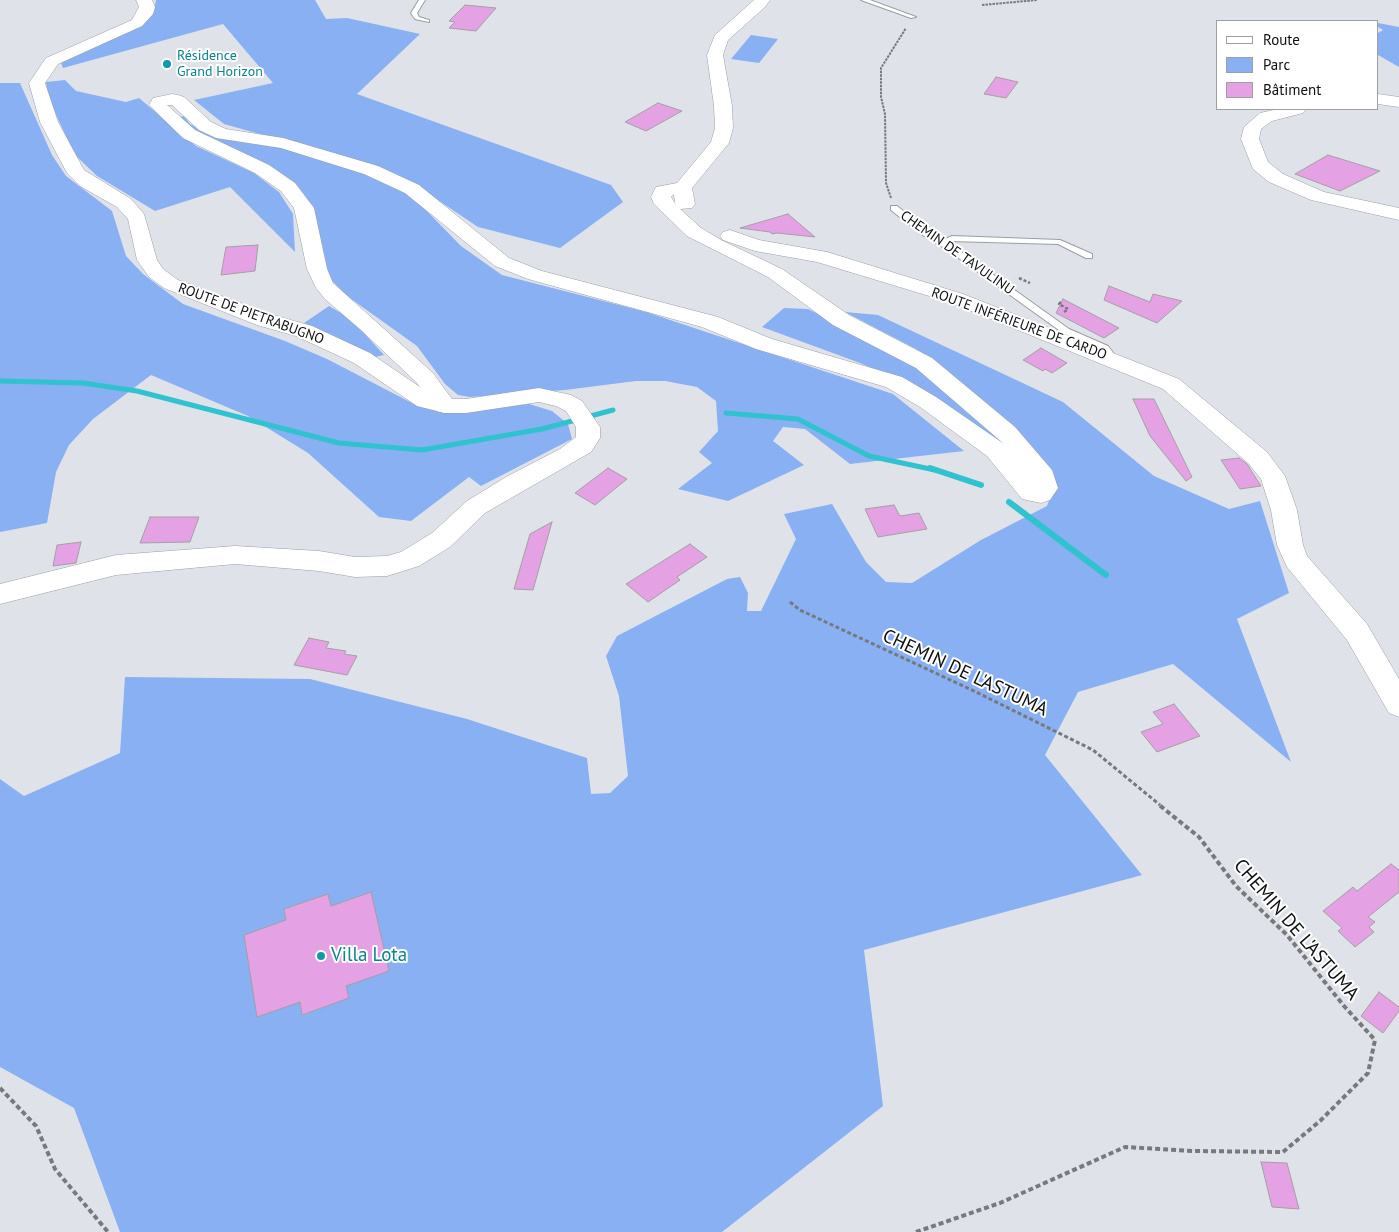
<!DOCTYPE html>
<meta charset="utf-8">
<style>
body{margin:0}
#map{position:relative;width:1399px;height:1232px;overflow:hidden;background:#dfe3e9;font-family:"PT Sans",sans-serif}
canvas{display:block}
.legend{position:absolute;left:1216px;top:20px;width:162px;height:90px;box-sizing:border-box;background:#fff;border:1px solid #9e9f9f;margin:0;padding:6px 9px;list-style:none;font-size:15px;color:#0d0e10}
.legend li{display:flex;align-items:center;gap:10px;height:25px}
.legend b{width:25px;border:1px solid #9e9f9f}
</style>
<div id="map">
<canvas width="1399" height="1232"></canvas>
<ul class="legend">
<li><b style="height:6px;background:#fff"></b>Route</li>
<li><b style="height:14px;background:#88b0f3"></b>Parc</li>
<li><b style="height:14px;background:#e4a1e3"></b>Bâtiment</li>
</ul>
</div>
<script>
const context = document.querySelector('canvas').getContext('2d');
context.lineJoin = 'round';
function fill(path, color) { context.fillStyle = color; context.fill(path, 'evenodd'); }
const poly = rows => new Path2D(rows.map(r => 'M' + r).join(''));
function stroke(path, color, width, dash) { context.strokeStyle = color; context.lineWidth = width; context.lineCap = dash ? 'butt' : 'round'; context.setLineDash(dash || []); context.stroke(path); }
function write(font, color, halo, rows, align = 'center') {
  context.font = font + ' "PT Sans",sans-serif'; context.lineWidth = 4; context.setLineDash([]); context.textBaseline = 'middle'; context.strokeStyle = halo; context.fillStyle = color; for (const [text, x, y, turn = 0] of rows) {
    context.save(); context.translate(x, y); context.rotate((+turn || 0) * Math.PI / 180); context.textAlign = isNaN(turn) ? turn : align; if (halo) context.strokeText(text, 0, 0); context.fillText(text, 0, 0); context.restore();
  }
}
const green = poly([
 [156,0,315,0,326,19,347,18,420,34,357,94,611,185,623,202,560,248,478,227,414,184,366,164,224,124,194,100,273,83,223,24,63,68,61,63,134,27,154,11],
 [1378,23,1399,27,1399,67,1378,55,1378,33,1383,30,1378,27],
 [751,35,778,39,759,63,731,59],
 [65,80,76,91,126,102,139,98,196,146,254,173,279,192,293,214,295,252,230,187,155,211,97,176,74,154,48,97,46,82],
 [0,83,20,83,52,155,66,176,112,211,126,256,143,274,183,304,285,341,327,359,412,403,446,413,529,404,552,411,568,424,572,439,481,486,469,477,411,521,379,517,308,453,248,416,151,375,93,419,69,445,56,472,47,523,0,532],
 [184,116,190,124,208,133,236,141,273,145,338,164,397,187,419,203,461,246,502,275,646,312,893,394,964,451,850,464,805,429,783,427,773,441,804,465,728,501,678,489,712,463,699,452,718,431,716,401,697,387,665,381,636,381,565,390,470,397,458,395,445,384,417,346,347,296,330,279,314,215,275,171,254,158,194,132,180,117],
 [329,306,351,319,384,355,375,357,304,323],
 [784,308,808,309,903,356,1009,444,1002,446,915,387,860,363,762,327],
 [845,312,878,315,1063,402,1154,476,1229,509,1260,501,1289,593,1237,619,1291,762,1173,664,1078,692,1045,755,1142,875,864,950,883,1106,722,1232,120,1232,74,1108,0,1067,0,779,24,796,120,753,125,677,310,679,467,719,587,758,591,794,610,793,628,776,619,696,606,656,617,636,727,579,740,577,748,593,747,611,761,611,796,539,784,514,832,504,866,562,886,582,912,583,981,540,1047,506,1052,492,1000,415,916,349]
]);
const streamFar1 = poly([
 [0,381,83,383,137,391,339,443,422,450,542,429,613,410],
 [726,413,798,419,869,456,935,470]
]);
const stream = poly([
 [930,468,981,485],
 [1009,502,1106,575]
]);
const building = poly([
 [465,5,496,8,476,31,449,28,455,22,449,21,465,5],
 [996,77,1018,82,1006,98,984,94,996,77],
 [658,103,682,111,646,131,625,122,658,103],
 [1328,155,1380,171,1340,191,1295,174,1328,155],
 [788,214,815,237,777,233,772,234,770,232,740,228,788,214],
 [258,245,255,271,221,275,226,247,258,245],
 [1109,286,1150,302,1153,294,1182,301,1157,323,1104,300,1109,286],
 [1063,299,1119,328,1104,338,1056,313,1063,299],
 [1041,348,1067,363,1052,373,1045,369,1043,371,1023,360,1041,348],
 [1133,399,1154,399,1192,477,1186,481,1150,436,1133,399],
 [1239,458,1247,464,1261,486,1240,489,1221,460,1239,458],
 [608,468,627,479,595,505,575,493,608,468],
 [894,505,900,516,919,513,927,529,878,537,865,509,894,505],
 [150,517,199,517,190,542,140,543,150,517],
 [552,522,533,590,514,589,530,534,552,522],
 [81,542,76,563,53,566,57,545,81,542],
 [690,544,707,557,677,577,680,580,648,602,626,584,690,544],
 [309,638,329,642,326,648,346,651,344,654,357,656,347,675,294,665,309,638],
 [1174,704,1200,736,1157,752,1141,732,1163,724,1153,712,1174,704],
 [1391,864,1399,870,1399,892,1368,917,1375,922,1369,927,1374,932,1355,947,1338,931,1342,928,1323,911,1353,887,1357,891,1391,864],
 [371,892,389,971,346,986,349,998,302,1015,300,1002,257,1017,244,935,286,920,284,909,328,894,331,906,371,892],
 [1379,992,1399,1007,1399,1011,1383,1033,1361,1016,1379,992],
 [1261,1162,1287,1163,1299,1209,1272,1207,1261,1162]
]);
const pathFar3 = poly([
 [982,5,1037,0],
 [891,198,886,183,885,114,881,97,881,68,906,28]
]);
const pathFar2 = poly([
 [1019,278,1030,283],
 [1061,302,1059,304,1068,309,1064,312]
]);
const pathFar1 = poly([
 [790,602,800,610,974,691,1093,750,1160,805]
]);
const path = poly([
 [0,1088,36,1126,55,1169,108,1232],
 [916,1232,1000,1203,1125,1147,1193,1151,1283,1152,1320,1121,1368,1073,1375,1040,1344,1006,1287,935,1236,886,1199,837,1158,804]
]);
const service = poly([
 [419,0,425,0,417,13,419,17,429,20,429,22,415,19,411,13,419,0],
 [861,0,870,0,916,17,911,18,861,0],
 [891,206,897,206,927,230,943,240,952,236,1060,240,1092,254,1092,258,1086,258,1058,244,951,241,953,246,1069,329,1108,346,1118,359,1116,361,1110,361,1102,350,1063,333,946,249,921,234,891,210,891,206]
]);
const tertiary = poly([
 [754,0,770,0,765,7,728,40,723,55,732,106,733,128,729,143,692,188,695,204,692,208,680,209,701,228,721,240,782,269,849,315,932,358,1015,427,1052,470,1058,488,1050,500,1041,503,1022,499,987,456,920,407,886,387,756,349,702,327,528,279,495,266,405,193,364,174,281,148,216,138,199,130,172,105,167,105,195,130,269,165,295,183,314,208,327,269,333,283,433,373,457,406,453,411,445,413,437,411,417,383,361,330,325,299,316,288,307,269,294,208,281,191,255,173,183,138,149,105,153,98,172,94,178,95,184,97,211,122,226,129,283,138,378,166,419,185,509,258,542,271,718,317,772,339,902,377,936,397,1004,444,916,368,833,325,768,277,687,236,654,204,651,197,656,187,677,183,711,142,715,128,714,106,707,55,715,35,754,0],
 [674,194,675,204,676,205,671,197,674,194],
 [1378,94,1399,97,1399,107,1378,104,1378,94],
 [1278,109,1306,109,1303,113,1272,121,1261,129,1259,139,1268,162,1283,174,1324,192,1399,208,1399,220,1311,200,1269,182,1253,169,1241,139,1244,127,1260,113,1278,109],
 [730,230,759,240,827,252,963,294,1179,379,1267,452,1285,476,1297,510,1303,545,1307,556,1367,624,1399,679,1399,717,1389,713,1347,640,1287,567,1277,545,1271,510,1261,479,1249,464,1163,389,949,302,817,262,755,251,723,240,720,236,723,232,730,230]
]);
const secondary = poly([
 [136,0,152,0,155,7,153,14,142,26,58,64,45,83,58,122,84,170,131,199,144,214,157,260,163,269,178,280,273,315,312,326,370,353,433,396,445,399,466,399,539,388,571,395,582,401,600,427,600,438,591,452,485,513,450,547,419,566,387,576,355,577,319,571,235,564,116,575,0,604,0,584,116,555,235,546,319,551,355,557,387,556,401,552,432,533,467,501,506,477,560,449,576,437,576,427,566,411,556,406,539,402,466,413,445,413,417,406,354,363,296,336,257,325,164,288,149,277,137,260,128,219,117,207,80,186,67,173,40,122,29,83,46,58,132,20,139,7,136,0]
]);
const markers = [
 [167,64,5,"#0f9aa8"],
 [321,956,5,"#0f9aa8"]
];
const farCulturenames = [
 ["Résidence",177,56],
 ["Grand Horizon",177,72]
];
const farStreetnames = [
 ["CHEMIN DE TAVULINU",957,253,35],
 ["ROUTE DE PIETRABUGNO",251,314,20],
 ["ROUTE INFÉRIEURE DE CARDO",1019,324,20]
];
const nearStreetnames = [
 ["CHEMIN DE L'ASTUMA",965,673,25],
 ["CHEMIN DE L'ASTUMA",1296,930,49]
];
const nearCulturenames = [
 ["Villa Lota",331,956]
];
fill(green, '#88b0f3');
stroke(streamFar1, '#30c2ce', 5);
stroke(stream, '#30c2ce', 6);
fill(building, '#e4a1e3');
stroke(building, '#a49fa3', 1);
stroke(service, '#9a9ea3', 2);
stroke(tertiary, '#9a9ea3', 1);
stroke(secondary, '#9a9ea3', 1);
stroke(pathFar3, '#77797d', 2, [2.5, 1]);
stroke(pathFar2, '#77797d', 2.5, [3, 2]);
stroke(pathFar1, '#77797d', 3, [4, 2.5]);
stroke(path, '#77797d', 4, [5, 3]);
fill(service, '#fff');
fill(tertiary, '#fff');
fill(secondary, '#fff');
for (const [x, y, r, color] of markers) { const dot = new Path2D(); dot.arc(x, y, r, 0, 2 * Math.PI); context.fillStyle = color; context.fill(dot); stroke(dot, '#fff', 2); }
write('14px', '#0d838f', '#fff', farCulturenames, 'left');
write('14px', '#0d0e10', '#fff', farStreetnames);
write('19px', '#0d0e10', '#fff', nearStreetnames);
write('19px', '#0d838f', '#fff', nearCulturenames, 'left');
</script>
